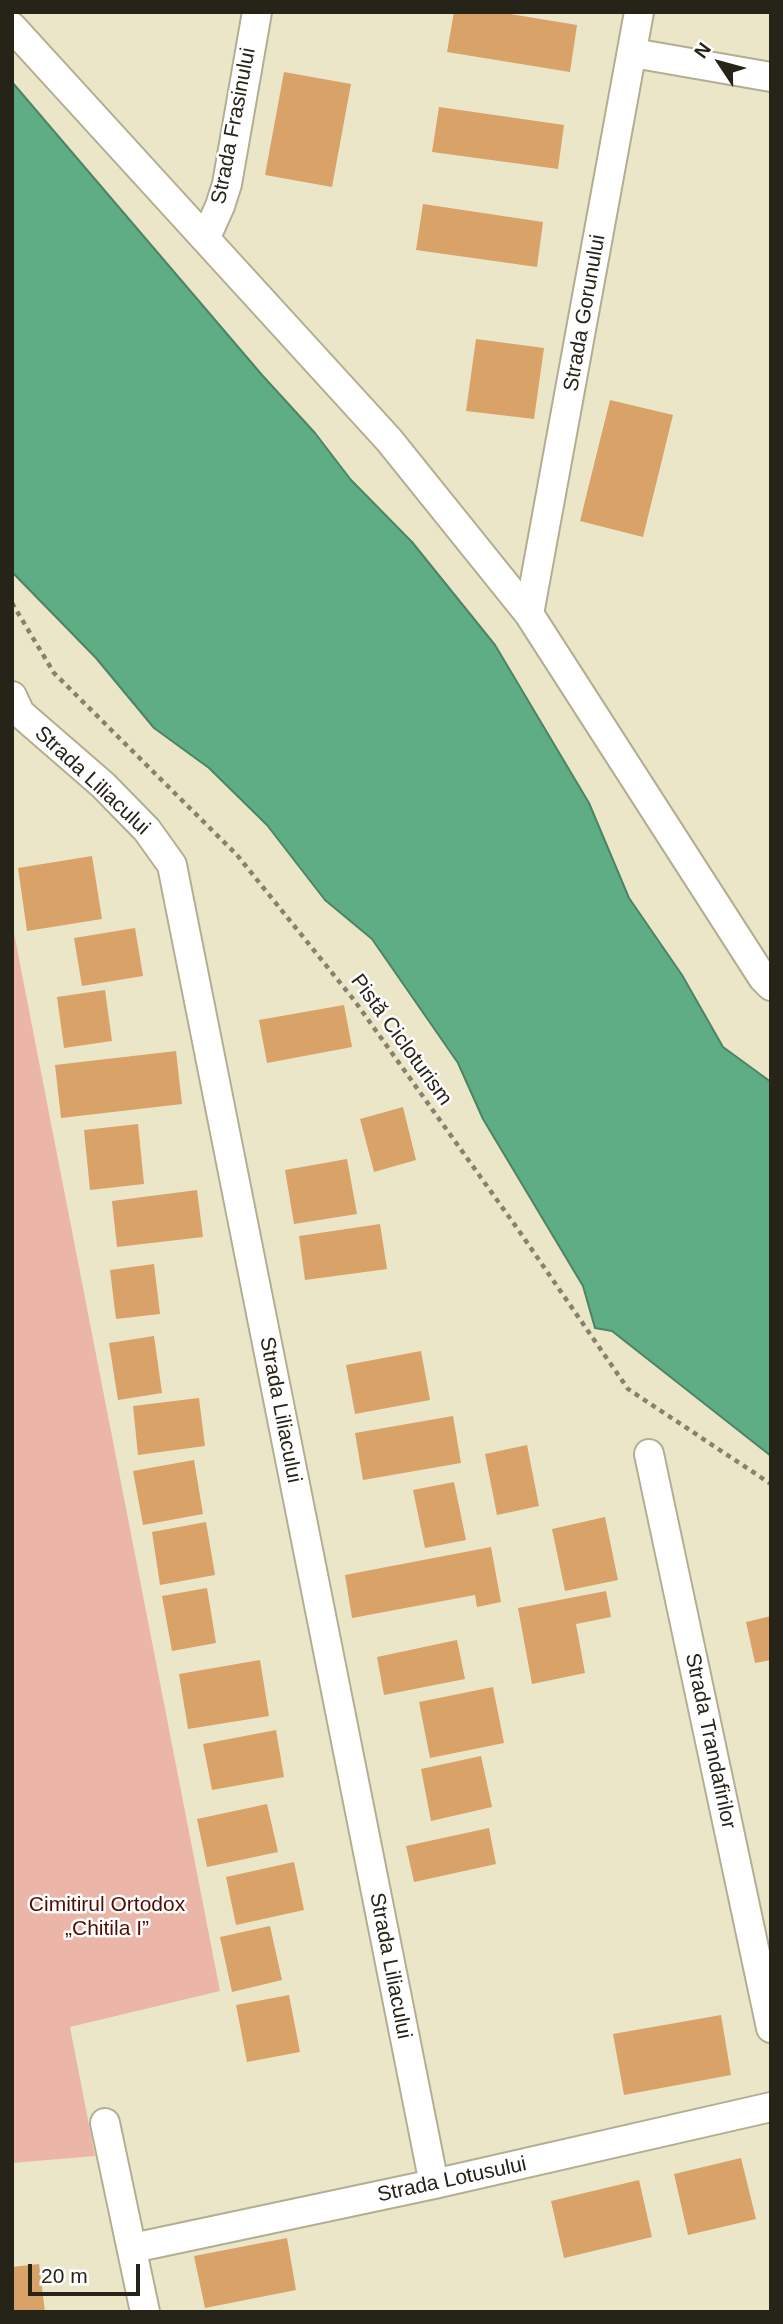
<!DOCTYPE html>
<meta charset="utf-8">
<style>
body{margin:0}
#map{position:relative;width:783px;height:2324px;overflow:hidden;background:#ece6c9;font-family:Arial,sans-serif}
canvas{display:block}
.frame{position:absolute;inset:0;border:14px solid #262318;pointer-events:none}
.north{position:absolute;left:685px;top:28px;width:70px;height:70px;-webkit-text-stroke:5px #fff;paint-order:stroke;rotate:306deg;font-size:19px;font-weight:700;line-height:28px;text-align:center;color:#262318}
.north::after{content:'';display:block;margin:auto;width:24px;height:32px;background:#262318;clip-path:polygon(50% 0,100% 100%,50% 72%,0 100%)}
.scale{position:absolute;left:28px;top:2264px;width:112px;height:32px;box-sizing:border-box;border:4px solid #262318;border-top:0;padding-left:9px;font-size:21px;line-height:24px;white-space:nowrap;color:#262318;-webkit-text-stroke:5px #fff;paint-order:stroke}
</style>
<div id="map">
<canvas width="783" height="2324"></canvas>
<div class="frame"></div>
<div class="north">N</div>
<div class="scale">20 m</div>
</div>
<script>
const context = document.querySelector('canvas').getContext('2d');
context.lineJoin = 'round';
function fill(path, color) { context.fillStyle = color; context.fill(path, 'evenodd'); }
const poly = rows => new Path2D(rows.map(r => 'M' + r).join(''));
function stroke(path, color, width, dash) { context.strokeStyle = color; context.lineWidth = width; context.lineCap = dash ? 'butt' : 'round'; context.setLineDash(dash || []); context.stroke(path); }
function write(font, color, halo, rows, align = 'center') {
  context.font = font + ' Arial,sans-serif'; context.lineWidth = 5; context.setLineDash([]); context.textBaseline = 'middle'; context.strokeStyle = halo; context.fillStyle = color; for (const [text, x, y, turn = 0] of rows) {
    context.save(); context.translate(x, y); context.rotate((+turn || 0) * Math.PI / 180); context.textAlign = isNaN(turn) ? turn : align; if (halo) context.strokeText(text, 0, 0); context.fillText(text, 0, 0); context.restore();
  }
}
const green = poly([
 [12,923,220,1991,70,2027,95,2156,12,2163]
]);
const water = poly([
 [12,82,262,375,315,433,351,480,412,542,495,645,589,803,629,898,682,975,723,1047,771,1082,771,1456,612,1331,595,1328,583,1286,483,1119,458,1063,372,939,325,900,267,825,209,768,154,728,96,658,12,572,12,82]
]);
const building = poly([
 [454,12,498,12,577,25,570,72,447,52],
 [284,72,351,84,332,187,265,175],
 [439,107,564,125,558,169,432,152],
 [423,204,543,222,537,267,416,250],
 [476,339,544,348,534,419,466,411],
 [610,400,673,415,643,537,580,521],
 [92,856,102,919,27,931,18,868],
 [135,928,143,976,82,986,74,938],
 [105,990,112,1041,64,1048,57,997],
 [344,1005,352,1047,267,1063,259,1020],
 [176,1051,182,1104,61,1118,55,1065],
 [403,1107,416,1160,374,1172,360,1119],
 [138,1124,144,1184,90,1190,84,1130],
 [347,1159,357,1214,294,1224,285,1170],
 [197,1190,203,1237,117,1247,112,1201],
 [380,1224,387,1269,305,1280,299,1236],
 [154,1264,160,1314,116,1319,110,1270],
 [154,1336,162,1393,118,1400,109,1343],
 [421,1351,430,1400,355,1414,346,1365],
 [199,1398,205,1446,138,1455,133,1406],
 [453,1416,461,1463,363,1480,355,1433],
 [527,1445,539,1506,497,1515,485,1454],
 [194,1460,203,1514,143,1525,133,1471],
 [454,1482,466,1540,425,1548,413,1490],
 [605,1517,618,1580,565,1591,552,1529],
 [206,1522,215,1575,160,1585,152,1532],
 [491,1547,501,1602,477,1607,475,1595,352,1618,345,1575],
 [207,1588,216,1643,172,1651,162,1596],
 [606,1591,611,1617,576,1624,585,1673,532,1684,518,1608],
 [771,1616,771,1660,755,1663,746,1622],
 [457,1640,465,1679,384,1695,377,1657],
 [260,1660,269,1716,188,1729,179,1674],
 [493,1687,504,1743,430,1758,419,1702],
 [276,1730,284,1777,212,1790,203,1744],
 [481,1756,492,1807,431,1821,421,1769],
 [267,1804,278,1852,207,1867,197,1819],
 [489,1828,496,1864,414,1882,406,1846],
 [294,1862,304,1910,236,1925,226,1877],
 [270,1926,282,1980,232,1992,220,1937],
 [289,1995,300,2052,247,2062,236,2005],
 [721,2015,731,2075,624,2095,613,2034],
 [741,2158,756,2219,688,2235,674,2174],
 [639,2180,652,2237,564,2258,551,2201],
 [287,2238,296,2290,205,2308,194,2256],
 [39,2264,45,2312,12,2312,12,2267]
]);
const path = poly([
 [12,603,54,673,237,855,354,1000,517,1228,628,1389,771,1484]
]);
const minor = poly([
 [12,27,389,440,529,614,763,978,771,986],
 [633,53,771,77],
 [206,237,220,206,227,184,257,12],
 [529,614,639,12],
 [12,696,20,713,103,785,147,830,172,865,434,2184],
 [649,1454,771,2028],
 [105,2123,145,2312],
 [133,2248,434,2184,771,2107]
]);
const streetNames = [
 ["Strada Frasinului",234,126,-79],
 ["Strada Gorunului",585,313,-80],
 ["Strada Liliacului",92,781,43],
 ["Pistă Cicloturism",401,1040,54],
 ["Strada Liliacului",280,1410,79],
 ["Strada Trandafirilor",710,1741,78],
 ["Strada Liliacului",390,1966,79],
 ["Strada Lotusului",452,2180,-12]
];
const parkNames = [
 ["Cimitirul Ortodox",107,1905],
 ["„Chitila I”",107,1929]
];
fill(green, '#ebb6a7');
fill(water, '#5ead85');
stroke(water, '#4d8464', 2);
fill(building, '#d8a268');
stroke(minor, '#b3ad91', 32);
stroke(path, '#86826e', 4.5, [5, 5]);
stroke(minor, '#fff', 28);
write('21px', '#262318', '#fff', streetNames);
write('21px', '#520d00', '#fff', parkNames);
</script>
